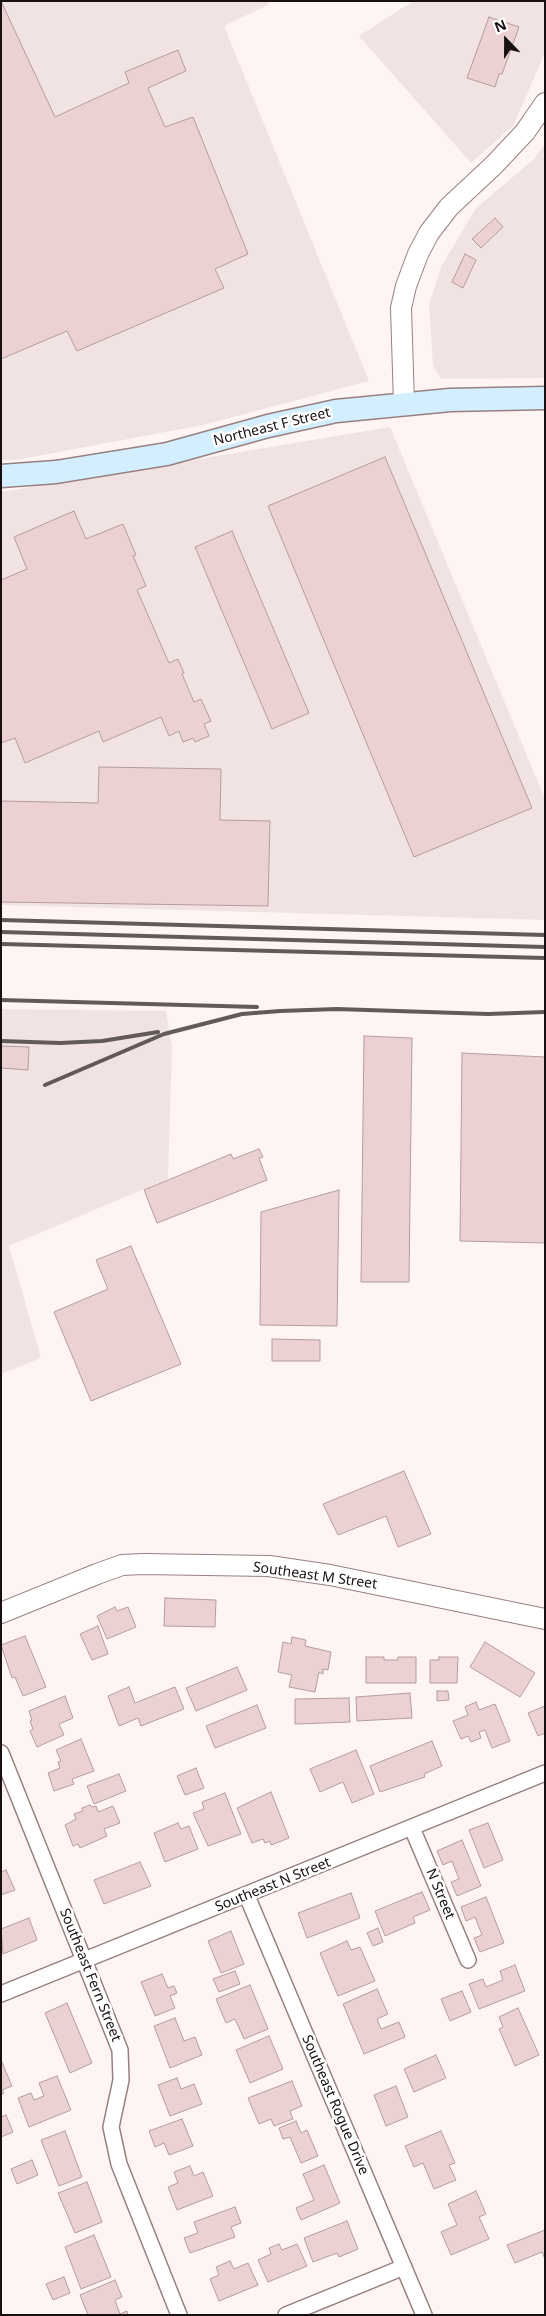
<!DOCTYPE html>
<style>
body{margin:0}
#map{position:relative;width:546px;height:2316px;overflow:hidden;background:#fff4f4;font-family:"Noto Sans",sans-serif}
canvas{display:block}
.frame{position:absolute;inset:0;border:2px solid #181010;pointer-events:none}
.north{position:absolute;left:481px;top:15px;width:50px;height:50px;-webkit-text-stroke:4px #fff;paint-order:stroke;rotate:338deg;font-size:14px;font-weight:700;line-height:20px;text-align:center;color:#181010}
.north::after{content:'';display:block;margin:auto;width:18px;height:22px;background:#181010;clip-path:polygon(50% 0,100% 100%,50% 72%,0 100%)}
</style>
<div id="map">
<canvas width="546" height="2316"></canvas>
<div class="frame"></div>
<div class="north">N</div>
</div>
<script>
const context = document.querySelector('canvas').getContext('2d');
context.lineJoin = 'round';
function fill(path, color) { context.fillStyle = color; context.fill(path, 'evenodd'); }
const poly = rows => new Path2D(rows.map(r => 'M' + r).join(''));
function stroke(path, color, width, dash) { context.strokeStyle = color; context.lineWidth = width; context.lineCap = dash ? 'butt' : 'round'; context.setLineDash(dash || []); context.stroke(path); }
function write(font, color, halo, rows, align = 'center') {
  context.font = font + ' "Noto Sans",sans-serif'; context.lineWidth = 5; context.setLineDash([]); context.textBaseline = 'middle'; context.strokeStyle = halo; context.fillStyle = color; for (const [text, x, y, turn = 0] of rows) {
    context.save(); context.translate(x, y); context.rotate((+turn || 0) * Math.PI / 180); context.textAlign = isNaN(turn) ? turn : align; if (halo) context.strokeText(text, 0, 0); context.fillText(text, 0, 0); context.restore();
  }
}
const built = poly([
 [1,1,270,1,268,5,224,26,369,381,203,425,16,460,1,460],
 [413,1,545,1,545,53,513,126,471,163,359,36],
 [545,144,545,378,441,379,433,366,429,305,441,267,476,208,533,160],
 [390,427,545,799,545,920,1,905,1,492],
 [1,1009,166,1011,172,1047,168,1179,9,1246,41,1358,1,1374]
]);
const building = poly([
 [1,1,55,117,129,83,125,72,178,50,186,71,148,88,165,127,193,117,248,254,215,269,224,288,77,351,67,331,1,359,1,1],
 [489,17,519,27,502,74,499,74,495,87,467,78,489,17],
 [495,218,503,227,481,248,472,239,495,218],
 [465,254,476,260,463,288,452,282,465,254],
 [385,457,532,808,414,857,268,506,385,457],
 [74,511,86,539,123,524,136,555,133,556,146,586,137,590,169,663,178,659,184,673,182,674,194,702,201,699,211,721,204,724,209,736,195,742,193,738,183,742,179,731,169,736,161,717,103,742,99,731,25,763,15,738,1,743,1,580,27,569,14,537,74,511],
 [232,531,309,713,272,729,195,547,232,531],
 [99,767,221,769,220,820,270,821,268,906,1,902,1,801,98,803,99,767],
 [364,1036,412,1038,409,1282,361,1282,364,1036],
 [1,1046,29,1047,28,1070,1,1068,1,1046],
 [462,1053,545,1057,545,1243,460,1241,462,1053],
 [259,1149,263,1157,259,1158,267,1180,157,1223,144,1190,231,1154,233,1159,259,1149],
 [339,1190,337,1326,260,1325,261,1212,339,1190],
 [131,1246,181,1364,91,1401,54,1312,108,1289,96,1260,131,1246],
 [272,1339,320,1340,320,1361,272,1361,272,1339],
 [404,1471,431,1534,398,1547,386,1516,338,1535,323,1504,404,1471],
 [165,1598,216,1600,215,1627,164,1626,165,1598],
 [115,1607,117,1611,128,1607,136,1627,107,1639,97,1616,115,1607],
 [98,1626,108,1654,92,1660,80,1634,98,1626],
 [25,1636,46,1687,23,1696,15,1677,12,1678,1,1645,25,1636],
 [292,1637,306,1640,305,1646,331,1652,328,1670,323,1669,323,1674,319,1672,315,1692,289,1687,292,1675,278,1672,283,1642,291,1644,292,1637],
 [485,1642,535,1673,520,1697,470,1667,485,1642],
 [366,1657,384,1657,384,1660,398,1660,398,1657,416,1657,416,1683,366,1683,366,1657],
 [439,1657,458,1657,457,1683,430,1683,430,1660,439,1660,439,1657],
 [237,1667,247,1690,196,1711,186,1688,237,1667],
 [129,1687,135,1703,175,1687,184,1709,141,1726,138,1718,119,1726,108,1696,129,1687],
 [437,1691,448,1691,449,1700,437,1701,437,1691],
 [410,1693,412,1718,357,1721,356,1697,410,1693],
 [65,1696,73,1718,59,1724,64,1735,37,1747,30,1731,33,1729,30,1721,32,1720,29,1711,65,1696],
 [349,1698,350,1722,295,1724,295,1699,349,1698],
 [476,1702,479,1710,495,1704,510,1741,492,1748,485,1730,479,1732,481,1738,471,1742,468,1736,461,1739,453,1721,468,1715,465,1707,476,1702],
 [257,1705,266,1728,215,1748,206,1726,257,1705],
 [545,1706,545,1733,538,1736,528,1713,545,1706],
 [81,1739,94,1771,72,1779,74,1784,54,1791,48,1773,60,1768,58,1762,61,1761,56,1750,81,1739],
 [432,1741,442,1766,424,1774,425,1777,380,1792,370,1766,432,1741],
 [356,1750,374,1794,352,1803,343,1782,320,1792,310,1769,356,1750],
 [196,1768,204,1788,185,1795,177,1776,196,1768],
 [119,1774,126,1791,94,1804,87,1786,119,1774],
 [271,1792,289,1838,271,1845,270,1841,265,1843,263,1839,252,1843,237,1808,271,1792],
 [225,1793,241,1834,208,1846,193,1813,204,1809,202,1802,225,1793],
 [90,1805,92,1807,96,1806,98,1812,113,1806,120,1823,104,1829,107,1836,80,1848,78,1844,73,1846,65,1825,76,1819,74,1814,83,1811,82,1808,90,1805],
 [178,1823,181,1829,189,1826,198,1849,165,1862,154,1833,178,1823],
 [488,1823,503,1860,484,1868,469,1830,488,1823],
 [462,1840,481,1886,457,1896,451,1882,459,1879,452,1861,443,1865,437,1851,462,1840],
 [140,1862,151,1886,104,1904,94,1880,140,1862],
 [6,1870,15,1890,1,1895,1,1872,6,1870],
 [422,1892,430,1910,413,1917,415,1923,385,1936,375,1911,422,1892],
 [351,1893,360,1918,307,1938,298,1913,351,1893],
 [486,1897,504,1943,480,1952,474,1938,482,1935,475,1917,466,1921,461,1907,486,1897],
 [29,1918,37,1940,3,1954,1,1929,29,1918],
 [378,1928,383,1942,373,1946,367,1933,378,1928],
 [231,1931,244,1964,221,1973,208,1941,231,1931],
 [347,1941,351,1950,360,1947,375,1981,338,1996,320,1953,347,1941],
 [515,1965,525,1991,479,2009,469,1984,483,1979,486,1987,503,1980,500,1971,515,1965],
 [235,1971,240,1984,219,1992,213,1979,235,1971],
 [162,1974,168,1988,174,1986,177,1993,170,1996,175,2008,155,2016,141,1982,162,1974],
 [250,1985,268,2029,244,2039,235,2019,226,2023,216,1999,250,1985],
 [377,1989,388,2014,377,2019,381,2029,399,2022,405,2037,364,2054,343,2004,377,1989],
 [462,1991,471,2012,450,2021,441,1999,462,1991],
 [67,2003,92,2063,70,2073,45,2013,67,2003],
 [518,2008,539,2055,515,2066,499,2029,503,2027,499,2017,518,2008],
 [175,2018,184,2041,195,2037,202,2055,170,2068,154,2026,175,2018],
 [269,2036,283,2069,250,2083,236,2050,269,2036],
 [436,2055,446,2078,414,2092,404,2069,436,2055],
 [1,2060,12,2086,2,2090,4,2093,1,2095,1,2060],
 [57,2076,71,2110,29,2127,18,2098,31,2093,34,2100,44,2096,39,2083,57,2076],
 [177,2078,181,2089,194,2084,202,2104,170,2116,158,2085,177,2078],
 [292,2081,302,2106,290,2111,293,2119,274,2126,271,2119,259,2124,248,2098,292,2081],
 [396,2086,408,2117,386,2126,374,2095,396,2086],
 [6,2115,13,2132,1,2137,1,2117,6,2115],
 [182,2119,193,2146,169,2155,164,2143,155,2147,149,2131,182,2119],
 [296,2121,301,2133,307,2130,318,2156,301,2163,290,2137,283,2139,279,2128,296,2121],
 [65,2131,82,2177,59,2186,41,2140,65,2131],
 [441,2131,455,2163,449,2165,456,2180,434,2189,423,2163,414,2167,405,2146,441,2131],
 [32,2160,38,2175,17,2184,11,2169,32,2160],
 [324,2165,340,2203,301,2220,296,2208,314,2200,303,2174,324,2165],
 [190,2166,194,2176,203,2172,213,2196,177,2210,168,2187,178,2183,174,2172,190,2166],
 [87,2182,102,2222,75,2233,58,2193,87,2182],
 [476,2191,486,2214,479,2217,489,2239,451,2255,441,2232,457,2225,448,2204,476,2191],
 [235,2207,241,2223,231,2227,235,2237,190,2253,184,2238,198,2233,194,2222,235,2207],
 [347,2221,358,2249,339,2257,337,2253,313,2262,304,2238,347,2221],
 [545,2230,545,2259,542,2252,515,2263,507,2245,545,2230],
 [94,2235,111,2277,81,2289,65,2247,94,2235],
 [279,2244,282,2250,297,2244,307,2266,268,2282,258,2260,271,2254,269,2248,279,2244],
 [230,2261,234,2269,248,2263,258,2285,219,2301,210,2279,219,2275,216,2267,230,2261],
 [64,2277,70,2293,53,2300,46,2284,64,2277],
 [115,2280,122,2297,115,2300,120,2314,127,2311,128,2315,88,2315,80,2295,115,2280]
]);
const minor = poly([
 [1,1753,120,2050,121,2080,111,2127,119,2164,179,2315],
 [412,1828,468,1960],
 [247,1896,424,2315],
 [1,1994,545,1773],
 [286,2315,404,2267]
]);
const tertiary = poly([
 [404,404,401,308,406,286,418,254,429,233,449,207,494,165,525,132,545,103],
 [1,1613,97,1574,122,1565,143,1564,269,1566,330,1575,545,1619]
]);
const secondary = poly([
 [1,476,56,472,167,454,268,426,336,411,450,400,545,398]
]);
const rail = poly([
 [1,920,545,935],
 [1,932,545,947],
 [1,944,545,958],
 [1,1000,257,1007],
 [1,1041,60,1043,102,1041,158,1032],
 [45,1085,164,1034,242,1014,280,1011,337,1009,488,1014,545,1012]
]);
const streetNames = [
 ["Northeast F Street",272,427,-14],
 ["Southeast M Street",315,1576,8],
 ["Southeast N Street",273,1885,-22],
 ["N Street",440,1894,67],
 ["Southeast Fern Street",90,1975,68],
 ["Southeast Rogue Drive",335,2105,67]
];
fill(built, '#f2e3e3');
fill(building, '#ebd1d1');
stroke(building, '#b59c9c', 1);
stroke(minor, '#97807f', 18);
stroke(tertiary, '#97807f', 22);
stroke(secondary, '#97807f', 25);
stroke(minor, '#fff', 15);
stroke(tertiary, '#fff', 20);
stroke(secondary, '#d3efff', 22);
stroke(rail, '#625959', 4);
write('14px', '#181010', '#fff', streetNames);
</script>
